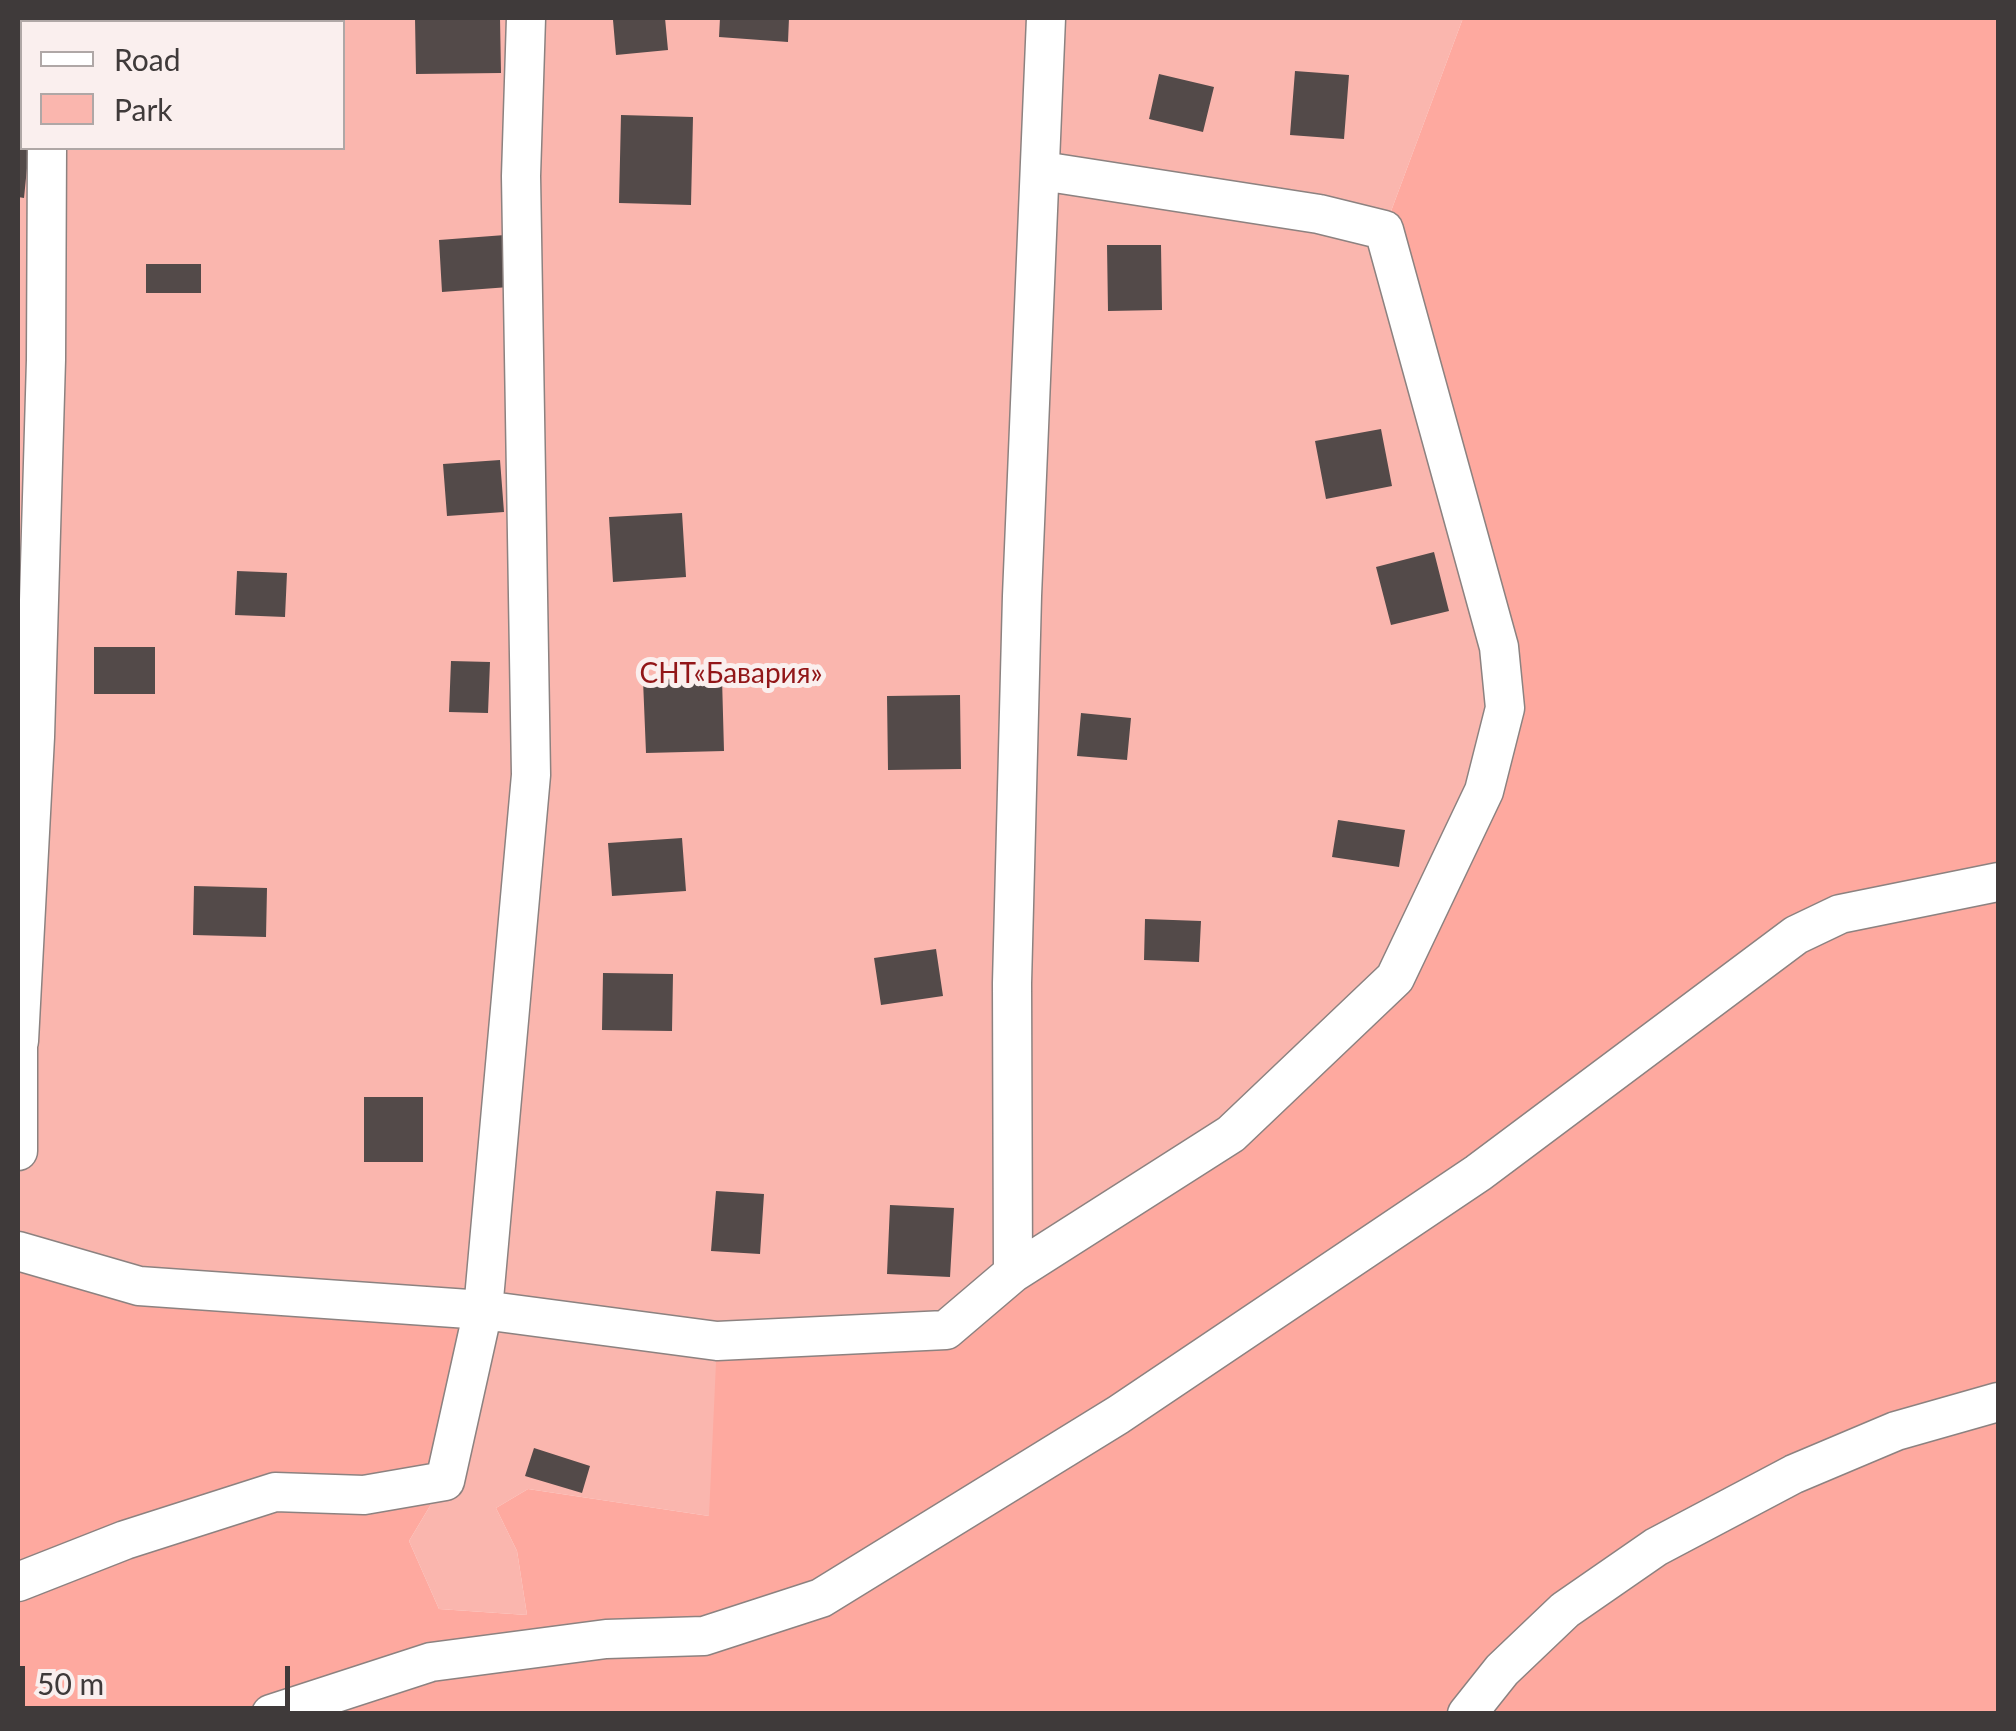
<!DOCTYPE html>
<meta charset="utf-8">
<style>
body{margin:0}
#map{position:relative;width:2016px;height:1731px;overflow:hidden;background:#faefee;font-family:Lato,sans-serif}
canvas{display:block}
.frame{position:absolute;inset:0;border:20px solid #3f3a3a;pointer-events:none}
.legend{position:absolute;left:20px;top:20px;width:325px;height:130px;box-sizing:border-box;background:#faefee;border:2px solid #afa7a6;margin:0;padding:12px 18px;list-style:none;font-size:30px;color:#3f3a3a}
.legend li{display:flex;align-items:center;gap:20px;height:50px}
.legend b{width:50px;border:2px solid #afa7a6}
.scale{position:absolute;left:20px;top:1666px;width:270px;height:45px;box-sizing:border-box;border:5px solid #3f3a3a;border-top:0;padding-left:12px;font-size:30px;line-height:35px;white-space:nowrap;color:#3f3a3a;-webkit-text-stroke:8px #faefee;paint-order:stroke}
</style>
<div id="map">
<canvas width="2016" height="1731"></canvas>
<div class="frame"></div>
<ul class="legend">
<li><b style="height:12px;background:#fff"></b>Road</li>
<li><b style="height:28px;background:#fab6ae"></b>Park</li>
</ul>
<div class="scale">50 m</div>
</div>
<script>
const context = document.querySelector('canvas').getContext('2d');
context.lineJoin = 'round';
function fill(path, color) { context.fillStyle = color; context.fill(path, 'evenodd'); }
const poly = rows => new Path2D(rows.map(r => 'M' + r).join(''));
function stroke(path, color, width, dash) { context.strokeStyle = color; context.lineWidth = width; context.lineCap = dash ? 'butt' : 'round'; context.setLineDash(dash || []); context.stroke(path); }
function write(font, color, halo, rows, align = 'center') {
  context.font = font + ' Lato,sans-serif'; context.lineWidth = 10; context.setLineDash([]); context.textBaseline = 'middle'; context.strokeStyle = halo; context.fillStyle = color; for (const [text, x, y, turn = 0] of rows) {
    context.save(); context.translate(x, y); context.rotate((+turn || 0) * Math.PI / 180); context.textAlign = isNaN(turn) ? turn : align; if (halo) context.strokeText(text, 0, 0); context.fillText(text, 0, 0); context.restore();
  }
}
const green = poly([
 [18,18,1463,18,1384,230,1505,708,1395,978,1231,1134,709,1516,528,1489,496,1508,517,1551,527,1615,439,1609,409,1541,445,1481,147,1276,18,1250],
 [22,22,342,22,342,148,22,148]
]);
const forest = poly([
 [1463,18,1998,18,1998,1713,18,1713,18,1251,147,1276,464,1309,445,1481,409,1541,439,1609,527,1615,517,1551,496,1508,528,1489,709,1516,717,1341,946,1330,1231,1134,1396,978,1505,708,1384,230]
]);
const building = poly([
 [415,18,500,18,501,73,416,74],
 [641,18,665,18,668,50,616,55,613,20],
 [720,18,789,18,788,42,719,37],
 [18,36,22,36,22,97,18,97],
 [1295,71,1349,75,1344,139,1290,135],
 [1159,74,1214,87,1203,132,1149,119],
 [621,115,693,117,691,205,619,203],
 [18,143,29,148,24,198,18,197],
 [505,235,509,287,442,292,439,240],
 [1107,245,1161,245,1162,310,1108,311],
 [146,264,201,264,201,293,146,293],
 [1381,429,1392,486,1326,499,1315,441],
 [500,460,504,512,447,516,443,464],
 [682,513,686,577,613,582,609,517],
 [1434,552,1449,611,1391,625,1376,567],
 [237,571,287,573,285,617,235,615],
 [94,647,155,647,155,694,94,694],
 [451,661,490,662,488,713,449,712],
 [722,678,724,751,646,753,643,680],
 [960,695,961,769,888,770,887,696],
 [1081,713,1131,718,1127,760,1077,756],
 [1338,820,1405,830,1399,867,1332,857],
 [682,838,686,891,612,896,608,843],
 [194,886,267,888,266,937,193,935],
 [1145,919,1201,921,1199,962,1144,960],
 [936,949,943,996,881,1005,874,958],
 [603,973,673,974,672,1031,602,1030],
 [364,1097,423,1097,423,1162,364,1162],
 [716,1191,764,1194,760,1254,711,1251],
 [890,1205,954,1208,950,1277,887,1274],
 [534,1448,590,1466,582,1493,525,1476]
]);
const minor = poly([
 [47,22,47,18],
 [18,1041,18,1151],
 [19,1041,35,737,46,360,47,148],
 [18,1251,139,1286,483,1310,717,1341,946,1330,1013,1273,1231,1134,1395,978,1484,791,1505,708,1499,647,1384,230,1319,214,1042,171],
 [1013,1273,1012,983,1022,596,1046,18],
 [18,1582,125,1540,275,1492,364,1495,445,1481,483,1310,531,775,521,176,526,18],
 [271,1714,431,1662,606,1639,704,1636,821,1598,1118,1415,1478,1173,1796,935,1840,914,1998,882],
 [1467,1714,1502,1670,1565,1610,1656,1547,1794,1474,1896,1431,1998,1402]
]);
const parkNames = [
 ["СНТ«Бавария»",731,674]
];
fill(green, '#fab6ae');
fill(forest, '#fea99f');
fill(building, '#534a49');
stroke(minor, '#8c8280', 41);
stroke(minor, '#fff', 38);
write('28px', '#921618', '#faefee', parkNames);
</script>
